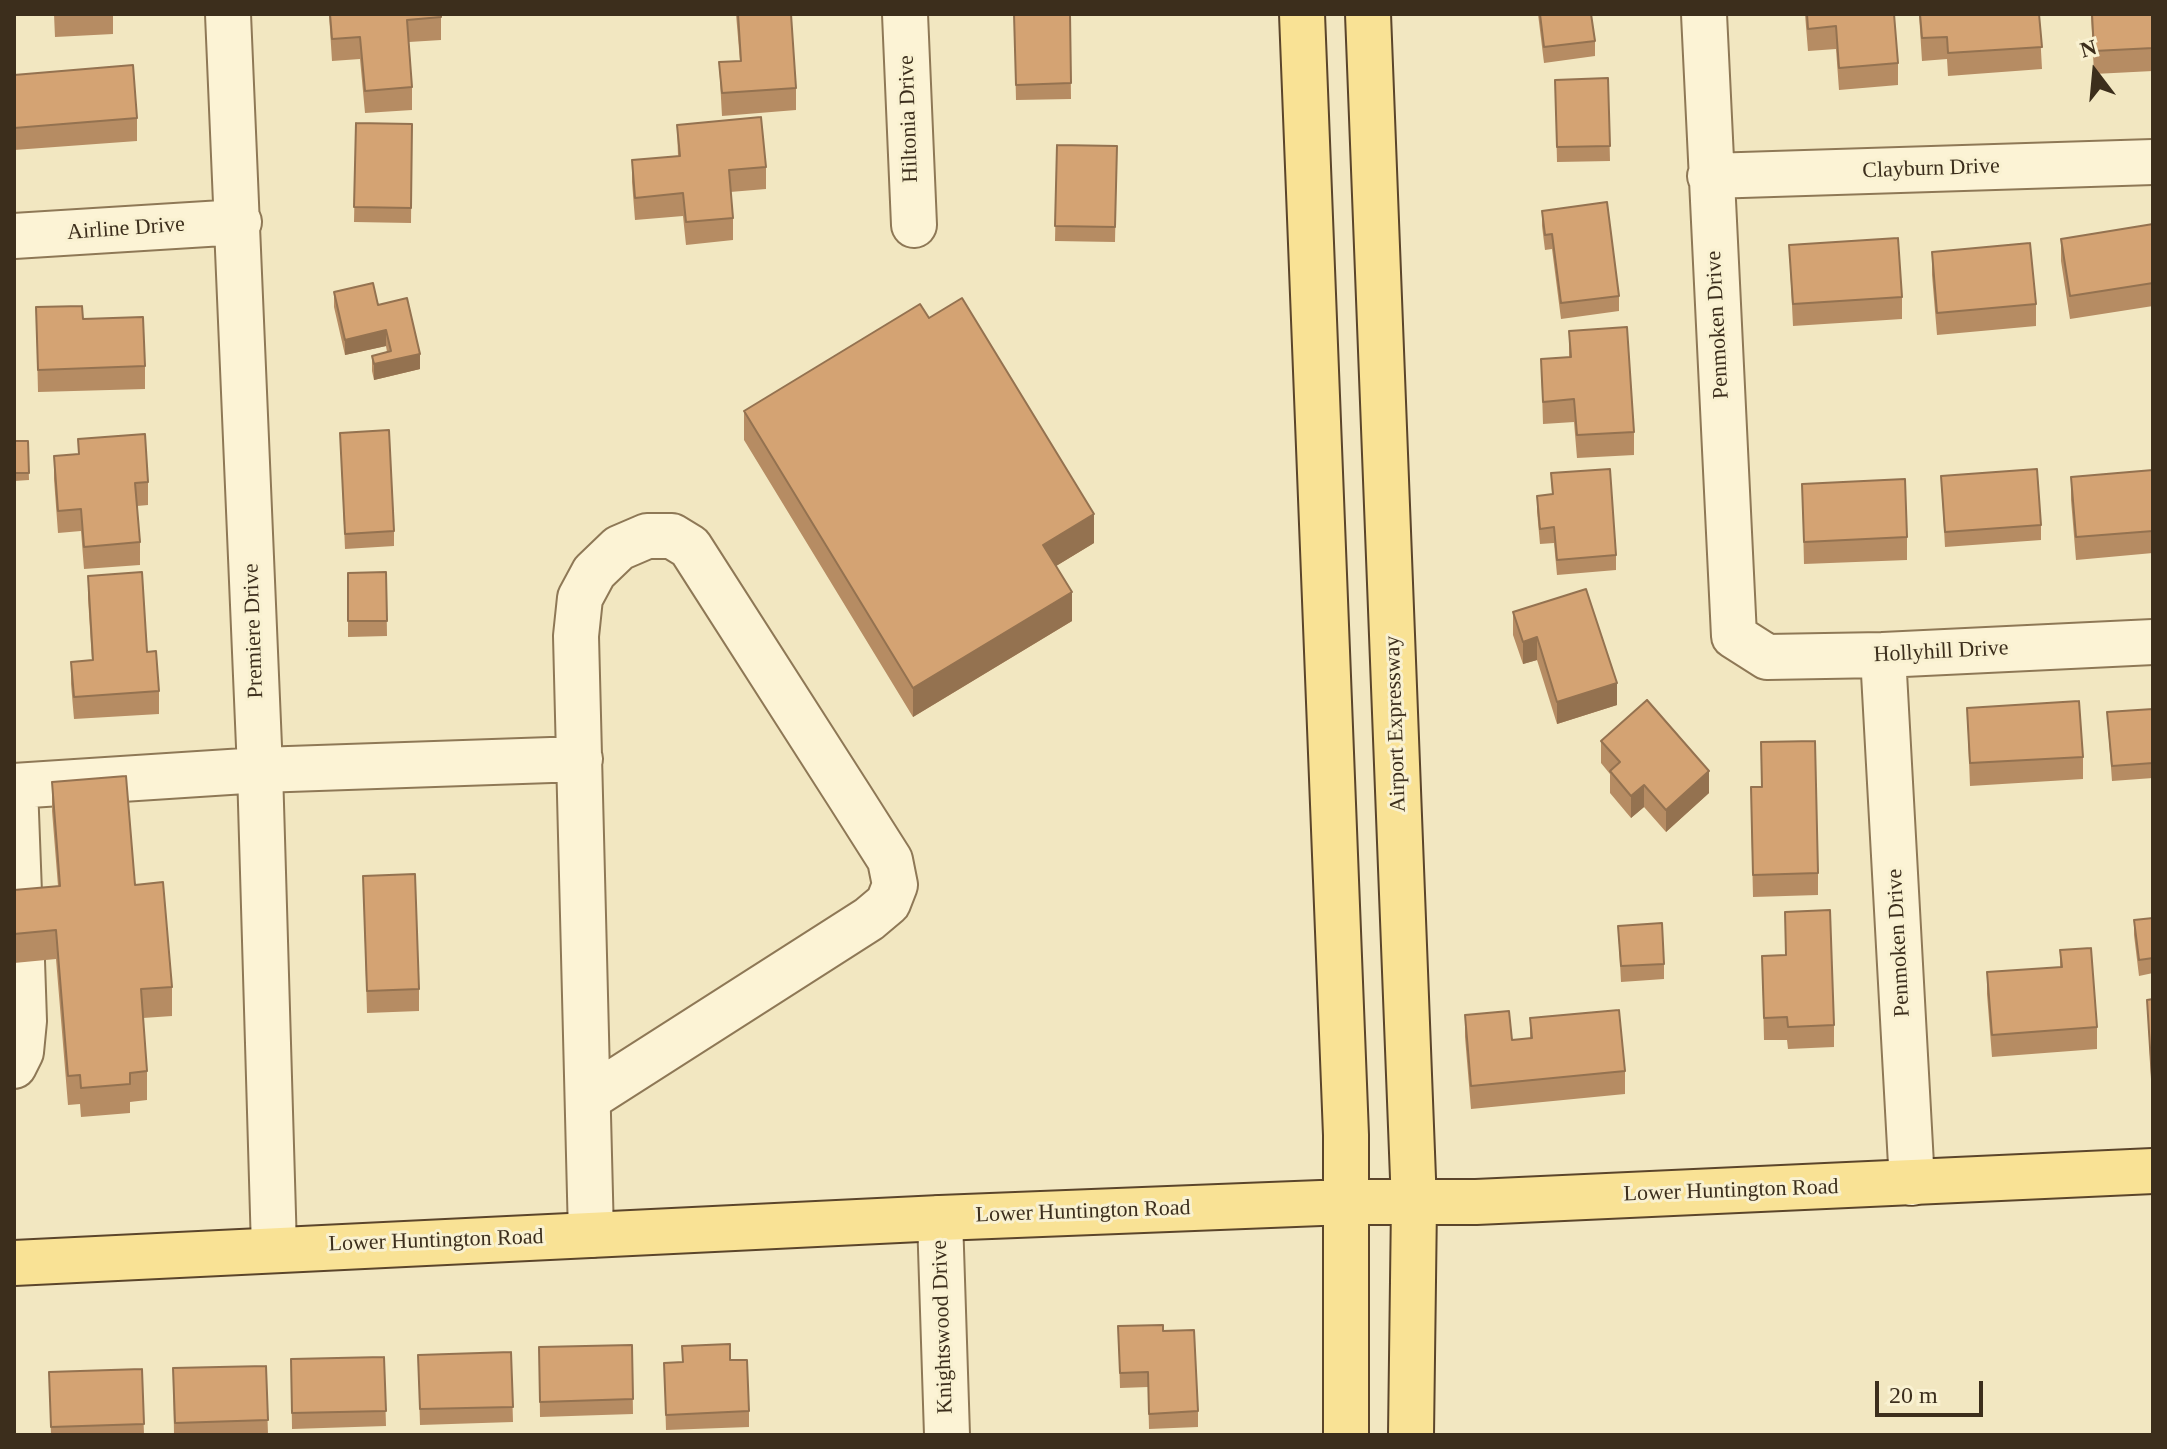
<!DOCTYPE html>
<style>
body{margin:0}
#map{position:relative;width:2167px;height:1449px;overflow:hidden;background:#f2e7c1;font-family:Georgia,serif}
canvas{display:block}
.frame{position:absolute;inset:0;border:16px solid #3c2e1c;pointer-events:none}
.north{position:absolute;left:2055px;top:32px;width:80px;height:80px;-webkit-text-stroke:6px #f9f1d1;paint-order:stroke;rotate:344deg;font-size:22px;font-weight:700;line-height:32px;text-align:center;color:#3c2e1c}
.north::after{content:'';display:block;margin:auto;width:28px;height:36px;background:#3c2e1c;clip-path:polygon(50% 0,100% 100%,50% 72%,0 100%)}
.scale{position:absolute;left:1875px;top:1381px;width:108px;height:36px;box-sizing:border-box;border:4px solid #3c2e1c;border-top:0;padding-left:10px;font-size:24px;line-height:28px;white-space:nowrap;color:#3c2e1c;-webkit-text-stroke:6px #f9f1d1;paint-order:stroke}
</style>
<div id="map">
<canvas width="2167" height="1449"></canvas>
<div class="frame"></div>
<div class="north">N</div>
<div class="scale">20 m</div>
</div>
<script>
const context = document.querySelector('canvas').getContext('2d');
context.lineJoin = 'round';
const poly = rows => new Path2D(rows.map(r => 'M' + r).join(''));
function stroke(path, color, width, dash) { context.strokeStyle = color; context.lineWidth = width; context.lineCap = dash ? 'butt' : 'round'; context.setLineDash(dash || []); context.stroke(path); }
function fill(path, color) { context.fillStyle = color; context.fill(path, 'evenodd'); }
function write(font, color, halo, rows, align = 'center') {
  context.font = font + ' Georgia,serif'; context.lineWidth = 6; context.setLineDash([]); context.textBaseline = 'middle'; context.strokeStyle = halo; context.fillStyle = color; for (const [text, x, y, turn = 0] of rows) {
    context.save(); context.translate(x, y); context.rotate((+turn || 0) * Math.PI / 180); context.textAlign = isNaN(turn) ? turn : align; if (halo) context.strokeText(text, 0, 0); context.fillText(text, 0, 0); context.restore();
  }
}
const minor = poly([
 [228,14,260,770,274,1248],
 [905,14,914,225],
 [1704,14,1734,636,1767,657,1883,655,2153,642],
 [1710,176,2153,162],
 [14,236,239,222],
 [1883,655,1912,1183],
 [14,786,260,770,580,759],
 [15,786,20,920],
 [14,1066,21,1052,24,1021,22,961],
 [589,1098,869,919,888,903,895,885,890,860,850,797,690,547,672,536,647,536,619,548,594,572,580,598,576,636,591,1235],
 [940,1218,947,1435]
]);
const major = poly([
 [1302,14,1346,1135,1346,1435],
 [1368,14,1414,1204,1411,1435],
 [14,1263,940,1218,1346,1202,1476,1202,2153,1171]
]);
const wall = poly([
 [54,14,113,14,113,34,55,37],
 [329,14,441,14,441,40,409,42,412,87,412,110,365,113,360,59,332,61],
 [736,14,791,14,796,88,796,110,722,116,719,62,740,61],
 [1014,14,1070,14,1071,99,1016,100],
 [1538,14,1591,14,1595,41,1595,56,1544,63],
 [1805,14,1894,14,1898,63,1898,85,1839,90,1836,49,1808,51],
 [1919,14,2039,14,2042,69,1948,76,1947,59,1922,61],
 [2091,14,2153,14,2153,71,2094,74],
 [14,75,137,118,137,141,14,150],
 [1608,78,1610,161,1557,162,1555,80],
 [356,123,412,124,411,223,354,222],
 [677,125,766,167,766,189,730,192,733,218,733,240,686,245,683,216,635,220,632,182,632,160,678,156],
 [1057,145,1117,146,1115,242,1055,241],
 [1542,211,1619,296,1619,311,1561,319,1552,249,1545,250,1542,226],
 [2153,224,2153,306,2070,319,2061,261,2061,239],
 [1789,245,1902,297,1902,319,1793,326],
 [1932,252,2036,304,2036,326,1937,335,1932,275],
 [334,292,378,305,420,369,374,380,372,371,372,356,387,352,386,346,345,355,334,307],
 [36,307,83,319,145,366,145,389,38,392],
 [929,318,1094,543,1056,566,1072,621,913,717,744,440,744,411],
 [1569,331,1634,432,1634,455,1577,458,1574,422,1543,424,1541,359,1569,357],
 [340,433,394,531,394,546,345,549],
 [78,439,148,482,148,505,137,506,140,542,140,565,84,569,81,531,58,533,54,479,54,456,78,454],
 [14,441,28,441,29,480,14,481],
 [2153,470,2153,553,2076,560,2071,500,2071,477],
 [1551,473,1616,555,1616,570,1557,575,1554,543,1540,544,1537,511,1537,496,1552,494],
 [1941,476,2041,525,2041,540,1945,547],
 [1802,484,1907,537,1907,560,1804,564],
 [386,572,387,636,348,637,348,573],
 [88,576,147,652,159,691,159,714,74,719,71,684,71,662,92,661,88,598],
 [1513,612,1617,705,1557,724,1537,660,1523,664,1513,635],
 [1967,708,2083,757,2083,779,1970,786],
 [2153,709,2153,778,2112,781,2107,712],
 [1601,741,1709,793,1666,832,1644,807,1631,818,1610,793,1610,774,1601,763],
 [52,782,135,885,172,987,172,1016,143,1018,147,1071,147,1100,130,1102,130,1113,81,1117,80,1104,68,1105,56,959,14,963,14,890,58,886,52,811],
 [1751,809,1818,873,1818,895,1753,897],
 [363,876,419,989,419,1011,367,1013],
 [1785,912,1834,1025,1834,1047,1788,1049,1787,1040,1764,1040,1762,956,1786,955],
 [2153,918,2153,973,2139,976,2134,935,2134,920],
 [1618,926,1664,964,1664,979,1621,982],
 [2060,950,2097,1027,2097,1049,1992,1057,1987,994,1987,972,2060,967],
 [2153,999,2153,1094,2152,1094,2147,1000],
 [1465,1015,1512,1040,1530,1038,1530,1018,1625,1071,1625,1094,1471,1109,1465,1037],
 [1118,1326,1163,1331,1198,1411,1198,1427,1149,1429,1148,1387,1120,1388],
 [632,1345,633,1414,540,1417,539,1347],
 [511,1352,513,1422,420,1425,418,1355],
 [384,1357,386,1426,292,1429,291,1359],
 [730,1360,749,1411,749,1427,666,1430,664,1363],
 [266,1366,268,1435,174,1435,173,1368],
 [142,1369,144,1435,51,1435,49,1372]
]);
const shadedWall = poly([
 [386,330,386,346,345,355,345,340],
 [420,354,420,369,374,380,374,364],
 [1094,514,1094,543,1043,574,1043,545],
 [1072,592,1072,621,913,717,913,688],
 [1537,637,1537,660,1523,664,1523,642],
 [1617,683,1617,705,1557,724,1557,702],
 [1709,771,1709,793,1666,832,1666,810],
 [1644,785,1644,807,1631,818,1631,796]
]);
const building = poly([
 [330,14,441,14,441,17,407,20,412,87,365,91,360,37,332,39,330,14],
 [738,14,791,14,796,88,722,93,719,62,741,61,738,14],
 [1014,14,1070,14,1071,83,1016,85,1014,14],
 [1540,14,1591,14,1595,41,1544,47,1540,14],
 [1807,14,1894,14,1898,63,1839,68,1836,26,1808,29,1807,14],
 [1920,14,2039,14,2042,47,1948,53,1947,37,1922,38,1920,14],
 [2092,14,2153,14,2153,48,2094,51,2092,14],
 [133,65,137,118,14,128,14,75,133,65],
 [1608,78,1610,146,1557,147,1555,80,1608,78],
 [761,117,766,167,729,170,733,218,686,222,683,193,635,198,632,160,680,156,677,125,761,117],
 [356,123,412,124,411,208,354,207,356,123],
 [1057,145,1117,146,1115,227,1055,226,1057,145],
 [1607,202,1619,296,1561,303,1552,234,1545,235,1542,211,1607,202],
 [2153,224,2153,283,2070,296,2061,239,2153,224],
 [1898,238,1902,297,1793,304,1789,245,1898,238],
 [2030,243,2036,304,1937,313,1932,252,2030,243],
 [373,283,378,305,407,298,420,354,374,364,372,356,391,351,386,330,345,340,334,292,373,283],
 [962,298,1094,514,1043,545,1072,592,913,688,744,411,920,304,929,318,962,298],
 [82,306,83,319,143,317,145,366,38,370,36,307,82,306],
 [1627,327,1634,432,1577,435,1574,399,1543,402,1541,359,1571,357,1569,331,1627,327],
 [389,430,394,531,345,534,340,433,389,430],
 [145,434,148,482,135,483,140,542,84,547,81,509,58,511,54,456,79,454,78,439,145,434],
 [14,441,28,441,29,473,14,473,14,441],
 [1610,469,1616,555,1557,560,1554,527,1540,529,1537,496,1553,494,1551,473,1610,469],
 [2037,469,2041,525,1945,532,1941,476,2037,469],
 [2153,470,2153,531,2076,537,2071,477,2153,470],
 [1905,479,1907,537,1804,542,1802,484,1905,479],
 [142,572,147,652,156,651,159,691,74,697,71,662,93,660,88,576,142,572],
 [386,572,387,621,348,621,348,573,386,572],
 [1586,589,1617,683,1557,702,1537,637,1523,642,1513,612,1586,589],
 [1647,700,1709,771,1666,810,1644,785,1631,796,1610,771,1620,762,1601,741,1647,700],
 [2079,701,2083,757,1970,763,1967,708,2079,701],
 [2153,709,2153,763,2112,766,2107,712,2153,709],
 [1815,741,1818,873,1753,875,1751,787,1762,787,1761,742,1815,741],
 [126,776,135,885,163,882,172,987,141,989,147,1071,130,1073,130,1084,81,1088,80,1075,68,1076,56,930,14,934,14,890,60,886,52,782,126,776],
 [415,874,419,989,367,991,363,876,415,874],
 [1830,910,1834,1025,1788,1027,1787,1017,1764,1018,1762,956,1786,955,1785,912,1830,910],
 [2153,918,2153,958,2139,960,2134,920,2153,918],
 [1662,923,1664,964,1621,966,1618,926,1662,923],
 [2091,948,2097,1027,1992,1035,1987,972,2062,967,2060,950,2091,948],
 [2153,999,2153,1079,2152,1079,2147,1000,2153,999],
 [1619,1010,1625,1071,1471,1086,1465,1015,1509,1011,1512,1040,1532,1038,1530,1018,1619,1010],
 [1163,1325,1163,1331,1194,1330,1198,1411,1149,1414,1148,1372,1120,1373,1118,1326,1163,1325],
 [730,1344,730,1360,747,1360,749,1411,666,1415,664,1363,683,1362,682,1346,730,1344],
 [632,1345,633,1399,540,1402,539,1347,632,1345],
 [511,1352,513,1407,420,1409,418,1355,511,1352],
 [384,1357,386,1411,292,1413,291,1359,384,1357],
 [266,1366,268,1420,175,1423,173,1368,266,1366],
 [142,1369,144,1424,51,1427,49,1372,142,1369]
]);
const streetNames = [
 ["Hiltonia Drive",909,119,-92],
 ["Clayburn Drive",1931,169,-2],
 ["Airline Drive",126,229,-4],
 ["Penmoken Drive",1718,325,-93],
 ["Premiere Drive",254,631,-92],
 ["Hollyhill Drive",1941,652,-3],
 ["Airport Expressway",1396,724,-92],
 ["Penmoken Drive",1899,943,-93],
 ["Lower Huntington Road",1731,1191,-2],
 ["Lower Huntington Road",1083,1212,-2],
 ["Lower Huntington Road",436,1241,-2],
 ["Knightswood Drive",943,1327,-92]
];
stroke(minor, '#8e7856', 48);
stroke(major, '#5b452b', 48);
stroke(minor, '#fcf3d5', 44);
stroke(major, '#f9e295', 44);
fill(wall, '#b68c63');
fill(shadedWall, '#947250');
fill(building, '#d4a373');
stroke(building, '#947250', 2);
write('22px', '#3c2e1c', '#f9f1d1', streetNames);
</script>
